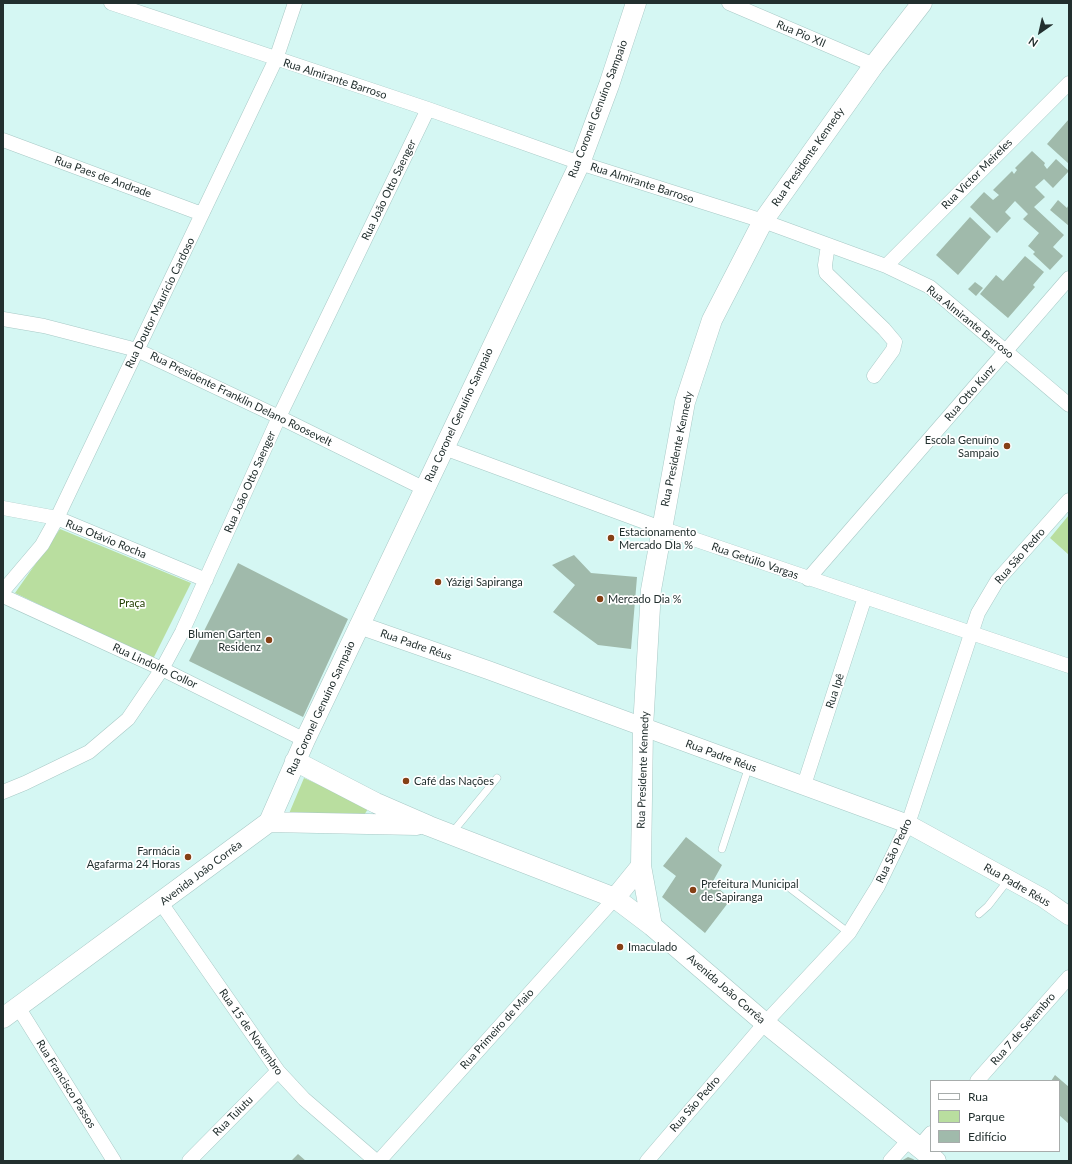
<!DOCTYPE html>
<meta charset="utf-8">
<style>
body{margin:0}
#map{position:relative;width:1072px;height:1164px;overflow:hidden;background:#d5f7f3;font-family:Lato,sans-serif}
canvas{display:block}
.frame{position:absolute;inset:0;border:4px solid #222f2e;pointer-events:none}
.legend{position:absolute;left:930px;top:1080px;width:130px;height:72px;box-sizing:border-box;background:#fff;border:1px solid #a7acab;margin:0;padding:5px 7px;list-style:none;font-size:12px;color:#222f2e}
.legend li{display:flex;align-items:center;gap:8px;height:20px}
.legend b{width:20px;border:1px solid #a7acab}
.north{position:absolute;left:1020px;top:12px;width:40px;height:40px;-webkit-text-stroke:3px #fff;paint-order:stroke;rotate:214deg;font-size:11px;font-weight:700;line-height:16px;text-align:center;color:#222f2e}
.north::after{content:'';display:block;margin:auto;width:14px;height:18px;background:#222f2e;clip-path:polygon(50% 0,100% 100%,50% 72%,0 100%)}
</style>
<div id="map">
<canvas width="1072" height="1164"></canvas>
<div class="frame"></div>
<ul class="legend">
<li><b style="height:5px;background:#fff"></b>Rua</li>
<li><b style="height:11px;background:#b9de9f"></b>Parque</li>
<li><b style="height:11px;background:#a0baab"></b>Edifício</li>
</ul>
<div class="north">N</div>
</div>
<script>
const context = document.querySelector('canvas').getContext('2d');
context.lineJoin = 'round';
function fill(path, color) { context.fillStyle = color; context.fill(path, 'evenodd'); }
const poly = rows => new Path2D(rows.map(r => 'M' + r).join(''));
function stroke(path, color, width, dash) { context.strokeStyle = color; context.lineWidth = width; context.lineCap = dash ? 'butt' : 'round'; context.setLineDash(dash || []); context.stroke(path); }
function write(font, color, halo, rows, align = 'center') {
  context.font = font + ' Lato,sans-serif'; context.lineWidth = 3.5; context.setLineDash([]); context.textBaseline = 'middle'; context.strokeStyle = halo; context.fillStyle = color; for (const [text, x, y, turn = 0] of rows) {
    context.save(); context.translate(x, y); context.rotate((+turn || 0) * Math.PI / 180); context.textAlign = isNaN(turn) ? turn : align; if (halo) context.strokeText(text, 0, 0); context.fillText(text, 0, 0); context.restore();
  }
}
const green = poly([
 [1069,515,1069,555,1050,538],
 [60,529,191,583,153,659,15,593],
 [304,778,369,807,363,817,288,816]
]);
const building = poly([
 [1069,119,1069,164,1047,144],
 [1032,151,1045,163,1044,165,1047,169,1056,159,1069,171,1053,188,1044,179,1035,187,1045,197,1034,207,1064,235,1053,247,1063,256,1050,270,1033,254,1035,252,1028,246,1039,233,1023,219,1028,214,1015,201,1005,212,1011,218,997,233,970,207,984,192,993,200,999,195,993,190,1012,171,1014,174,1017,170,1015,168],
 [1058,200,1067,208,1069,204,1069,226,1050,210],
 [970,217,991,237,958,275,936,255],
 [1025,256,1044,272,1033,285,1035,287,1008,318,980,294,996,275,1003,281],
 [975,282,983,288,976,296,968,289],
 [574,555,591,573,637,577,631,649,598,645,553,612,575,585,552,565],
 [238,563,348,619,303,717,189,661],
 [686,837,722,865,712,883,731,899,705,933,662,897,676,876,663,866],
 [1055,1075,1069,1087,1069,1124,1059,1115,1059,1081,1051,1081],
 [298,1154,306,1161,291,1161],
 [908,1157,913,1159,916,1161,901,1161]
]);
const service = poly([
 [451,834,497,778],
 [722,849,749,766],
 [791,889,849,933],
 [979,914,988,906,1009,879]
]);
const minor = poly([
 [111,3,428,109,580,163,763,221,886,266,930,287,1069,405],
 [729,3,874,65],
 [3,140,202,214],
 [828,245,825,265,826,273,884,329,895,342,893,350,874,376],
 [886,266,1069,83],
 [3,319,44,326,137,350,279,417,425,489],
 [444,448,661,528,1069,666],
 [3,508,57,518,206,580],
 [808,579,1069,278],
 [3,591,42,545,57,518,276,59,295,3],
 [3,596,162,669,305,740],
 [804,785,865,597],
 [3,792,25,783,89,752,128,719,162,669,182,632,279,417,428,109],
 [161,903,278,1071,304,1099,376,1161],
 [18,1007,114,1161],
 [977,1081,1069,977],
 [919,1147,931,1133],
 [189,1161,278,1071],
 [379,1161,615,898],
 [647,1161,765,1023,849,933,878,886,908,824,978,613,997,581,1069,500],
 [890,1161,909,1140]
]);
const tertiary = poly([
 [359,625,488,670,908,824,1043,898,1069,916]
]);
const secondary = poly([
 [295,761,376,803,429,826,615,898,652,926,765,1023,936,1161],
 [269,822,305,740,580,163,609,85,636,3],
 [615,898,641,866],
 [652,926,641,866,643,728,651,590,685,402,712,320,763,221,874,65,922,3],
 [3,1018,269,822,417,825]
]);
const markers = [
 [1007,446,4,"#854015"],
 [611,538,4,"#854015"],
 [438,582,4,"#854015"],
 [600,599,4,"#854015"],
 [269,640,4,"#854015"],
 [406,781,4,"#854015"],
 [188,857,4,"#854015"],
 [693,890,4,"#854015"],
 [620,947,4,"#854015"]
];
const streetNames = [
 ["Rua Pio XII",801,34,23],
 ["Rua Almirante Barroso",335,79,18],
 ["Rua Coronel Genuíno Sampaio",598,109,-69],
 ["Rua Presidente Kennedy",808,157,-55],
 ["Rua Victor Meireles",977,174,-45],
 ["Rua Paes de Andrade",103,177,20],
 ["Rua Almirante Barroso",642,183,18],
 ["Rua João Otto Saenger",389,190,-64],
 ["Rua Doutor Mauricio Cardoso",160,303,-64],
 ["Rua Almirante Barroso",970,322,39],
 ["Rua Otto Kunz",970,393,-49],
 ["Rua Presidente Franklin Delano Roosevelt",241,399,26],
 ["Rua Coronel Genuíno Sampaio",459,415,-65],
 ["Rua Presidente Kennedy",677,449,-78],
 ["Rua João Otto Saenger",250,482,-66],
 ["Rua Otávio Rocha",106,539,22],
 ["Rua São Pedro",1020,556,-49],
 ["Rua Getúlio Vargas",755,561,19],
 ["Rua Padre Réus",416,645,19],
 ["Rua Lindolfo Collor",155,666,25],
 ["Rua Ipê",835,691,-72],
 ["Rua Coronel Genuíno Sampaio",321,708,-65],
 ["Rua Padre Réus",721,756,20],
 ["Rua Presidente Kennedy",643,770,-88],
 ["Rua São Pedro",894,851,-65],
 ["Avenida João Corrêa",201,873,-37],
 ["Rua Padre Réus",1017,885,30],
 ["Avenida João Corrêa",726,989,41],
 ["Rua Primeiro de Maio",497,1029,-48],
 ["Rua 7 de Setembro",1023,1029,-49],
 ["Rua 15 de Novembro",251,1032,55],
 ["Rua Francisco Passos",66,1084,58],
 ["Rua São Pedro",695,1104,-49],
 ["Rua Tuiutu",233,1116,-45]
];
const poiNames = [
 ["Escola Genuíno",999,440,"right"],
 ["Sampaio",999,453,"right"],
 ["Estacionamento",619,532],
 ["Mercado DIa %",619,545],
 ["Yázigi Sapiranga",446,582],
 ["Mercado Dia %",608,599],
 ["Blumen Garten",261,634,"right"],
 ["Residenz",261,647,"right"],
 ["Café das Nações",414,781],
 ["Farmácia",180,851,"right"],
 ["Agafarma 24 Horas",180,864,"right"],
 ["Prefeitura Municipal",701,884],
 ["de Sapiranga",701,897],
 ["Imaculado",628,947]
];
const parkNames = [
 ["Praça",132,603]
];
fill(green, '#b9de9f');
fill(building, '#a0baab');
stroke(service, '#a8c9c6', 8);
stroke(minor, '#a8c9c6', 15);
stroke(tertiary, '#a8c9c6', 19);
stroke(secondary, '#a8c9c6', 21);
stroke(service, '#fff', 7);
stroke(minor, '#fff', 14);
stroke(tertiary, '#fff', 18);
stroke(secondary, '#fff', 20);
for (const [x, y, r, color] of markers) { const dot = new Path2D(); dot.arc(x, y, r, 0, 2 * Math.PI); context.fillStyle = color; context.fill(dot); stroke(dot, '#fff', 1.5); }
write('11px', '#222f2e', '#fff', streetNames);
write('11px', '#222f2e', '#fff', poiNames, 'left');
write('11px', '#213e00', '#fff', parkNames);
</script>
